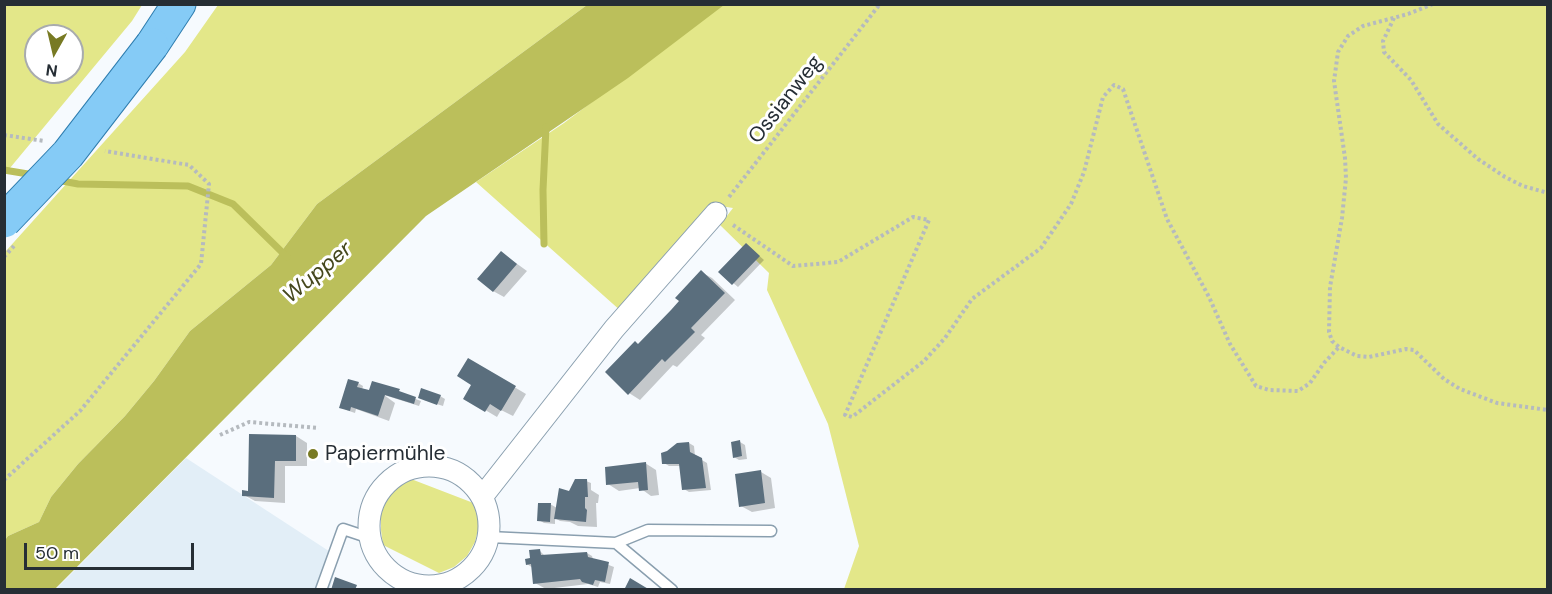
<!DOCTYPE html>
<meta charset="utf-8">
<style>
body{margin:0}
#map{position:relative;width:1552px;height:594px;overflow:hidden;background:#f6fafe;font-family:"DM Sans",sans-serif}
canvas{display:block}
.frame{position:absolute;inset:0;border:6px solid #262e35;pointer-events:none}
.north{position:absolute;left:24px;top:24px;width:60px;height:60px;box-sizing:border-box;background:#fff;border:2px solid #a8abae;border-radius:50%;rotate:188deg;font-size:16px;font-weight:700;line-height:24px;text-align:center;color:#262e35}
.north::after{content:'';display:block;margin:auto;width:21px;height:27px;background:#787a23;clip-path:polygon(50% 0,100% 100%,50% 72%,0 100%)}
.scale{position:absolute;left:24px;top:543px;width:170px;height:27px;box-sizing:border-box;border:3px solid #262e35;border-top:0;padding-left:8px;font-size:18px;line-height:21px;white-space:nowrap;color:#262e35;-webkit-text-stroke:4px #fff;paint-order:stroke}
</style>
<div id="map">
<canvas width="1552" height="594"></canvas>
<div class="frame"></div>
<div class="north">N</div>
<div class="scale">50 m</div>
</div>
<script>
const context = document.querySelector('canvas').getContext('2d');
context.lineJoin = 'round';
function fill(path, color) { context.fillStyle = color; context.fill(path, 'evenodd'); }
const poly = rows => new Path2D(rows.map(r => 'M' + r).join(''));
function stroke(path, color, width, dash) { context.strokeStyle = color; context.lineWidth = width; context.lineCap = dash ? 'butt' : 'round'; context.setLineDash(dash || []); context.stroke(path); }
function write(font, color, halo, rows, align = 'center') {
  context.font = font + ' "DM Sans",sans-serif'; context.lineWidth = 6; context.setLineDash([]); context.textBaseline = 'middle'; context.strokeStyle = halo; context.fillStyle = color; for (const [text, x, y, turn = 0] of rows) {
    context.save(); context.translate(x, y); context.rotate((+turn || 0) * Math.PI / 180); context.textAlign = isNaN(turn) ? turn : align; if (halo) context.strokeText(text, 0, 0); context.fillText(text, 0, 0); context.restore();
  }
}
const built = poly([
 [186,458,338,557,330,589,55,590]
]);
const green = poly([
 [5,4,142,5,132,21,5,174],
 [36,36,72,36,72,72,36,72],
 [218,5,587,5,317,204,271,265,190,331,154,381,125,416,78,464,51,497,39,522,8,536,5,540,5,252,185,52],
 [721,5,1547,5,1547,589,844,589,859,546,828,424,767,290,769,273,720,225,733,208,714,205,622,312,476,182,564,123],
 [411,479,476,504,479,526,475,542,467,556,454,567,439,573,383,545,381,530,381,514,387,499,398,487]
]);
const water = poly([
 [587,5,724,5,628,78,426,216,55,589,5,589,5,540,8,536,39,522,51,497,78,464,125,416,154,381,190,331,271,265,317,204]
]);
const shadow = poly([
 [747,245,764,260,738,287,720,272],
 [502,253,527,271,504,297,493,291],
 [701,272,712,278,735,300,701,335,705,338,677,367,673,365,640,400,629,393,640,345,681,301],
 [469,360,526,394,513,416,501,410,497,417,465,398,473,384],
 [358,383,363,386,362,390,376,394,373,383,421,401,419,406,384,395,395,403,389,421,356,409,355,413,346,410,341,407],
 [440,396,445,399,443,406,424,400],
 [251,435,296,436,307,443,307,466,285,466,285,503,255,501,244,495,250,492],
 [740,442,745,445,747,459,739,460,734,457],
 [689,443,694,446,695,456,707,463,711,490,689,492,684,489,681,466,669,466,664,463],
 [645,463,656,470,659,495,651,496,640,488,619,491,608,484],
 [761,472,771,478,775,508,752,512,741,506],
 [586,481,591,483,591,490,599,495,598,503,596,503,597,527,578,526,570,522,560,521,555,518,555,524,544,523,539,520,550,504,557,508,570,493],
 [540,551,545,556,587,553,592,556,593,559,614,567,610,584,600,582,598,587,588,584,546,589,535,583,533,568,527,564,529,559]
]);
const stream = poly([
 [4,170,34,175],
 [57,180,78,184,188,186,233,204,287,257],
 [544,244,543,190,546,127]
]);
const building = poly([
 [746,243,760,256,732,285,718,272],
 [501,251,517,264,493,292,477,279],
 [701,270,725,293,691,328,695,332,665,362,662,359,628,395,605,372,635,341,638,344,671,310,679,301,675,298],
 [468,358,516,386,501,411,490,404,485,412,463,399,471,385,457,376],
 [348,379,359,382,357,387,369,390,372,381,400,389,399,391,416,397,414,404,385,395,378,416,351,407,350,411,339,408],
 [421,388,441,395,437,405,418,398],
 [249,434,296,435,296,461,275,461,274,498,242,496,242,490,248,491],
 [740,440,742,456,733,458,731,442],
 [689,442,690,452,702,458,706,488,682,490,679,464,662,464,661,453,667,451,677,443],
 [646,462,648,490,639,491,638,482,606,485,605,467],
 [761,470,765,503,739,507,735,474],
 [575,479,587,479,588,497,585,497,585,508,587,510,586,522,554,519,559,488,569,491],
 [538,503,551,503,550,522,537,521],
 [540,549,541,555,587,552,588,557,609,562,605,582,595,580,593,585,582,582,580,579,533,584,531,564,526,565,525,559,530,558,529,550],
 [335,577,357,585,355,590,331,590],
 [630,578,650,590,624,590]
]);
const path = poly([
 [1433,4,1408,14,1363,26,1348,36,1338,52,1334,81,1345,158,1346,178,1342,218,1330,287,1329,332,1332,341,1339,347,1357,356,1369,357,1406,349,1414,350,1444,379,1460,389,1497,403,1548,410],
 [1394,18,1383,41,1384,52,1411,80,1438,124,1478,159,1505,177,1523,186,1548,193],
 [4,135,44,141],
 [729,197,880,4],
 [733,225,793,266,838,262,913,217,929,220,845,415,852,417,924,361,945,338,972,299,1041,248,1071,204,1084,172,1103,97,1114,85,1123,89,1167,219,1209,297,1230,344,1256,386,1269,390,1298,391,1310,383,1324,363,1339,347],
 [220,435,249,422,319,428],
 [4,480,80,411,201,264,209,184,189,165,105,151]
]);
const service = poly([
 [489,537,616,543,672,590],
 [616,543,648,530,771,531],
 [321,590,343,529,370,538]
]);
const minor = poly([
 '369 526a60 60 0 1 1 120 0a60 60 0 1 1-120 0Z',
 [482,497,614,329,716,213]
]);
const primary = poly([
 [152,45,179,4]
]);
const pathBridge = poly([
 [4,257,14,246]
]);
const primaryBridge = poly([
 [4,221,68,154,152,45]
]);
const markers = [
 [313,454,6,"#787a23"]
];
const streetNames = [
 ["Ossianweg",786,100,-52]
];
const poiNames = [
 ["Papiermühle",325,454]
];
const waterNames = [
 ["Wupper",318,273,-40]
];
fill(built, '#e2eef7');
fill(green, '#e3e789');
fill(water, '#bbbf5b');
fill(shadow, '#0003');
stroke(stream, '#bbbf5b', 7);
fill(building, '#5a6e7d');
stroke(service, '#8a9faf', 13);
stroke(minor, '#8a9faf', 23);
stroke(primary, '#2e7daf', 35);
stroke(path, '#b5babf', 4, [3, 3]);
stroke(service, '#fff', 10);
stroke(minor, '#fff', 21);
stroke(primary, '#85cbf6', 33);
stroke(primaryBridge, '#2e7daf', 35, []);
stroke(pathBridge, '#b5babf', 4, [3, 3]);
stroke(primaryBridge, '#85cbf6', 33);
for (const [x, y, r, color] of markers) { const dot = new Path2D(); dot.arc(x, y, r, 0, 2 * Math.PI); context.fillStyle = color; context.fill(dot); stroke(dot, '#fff', 2); }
write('21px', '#262e35', '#fff', streetNames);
write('21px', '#262e35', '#fff', poiNames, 'left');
write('italic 22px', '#45471d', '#fff', waterNames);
</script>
